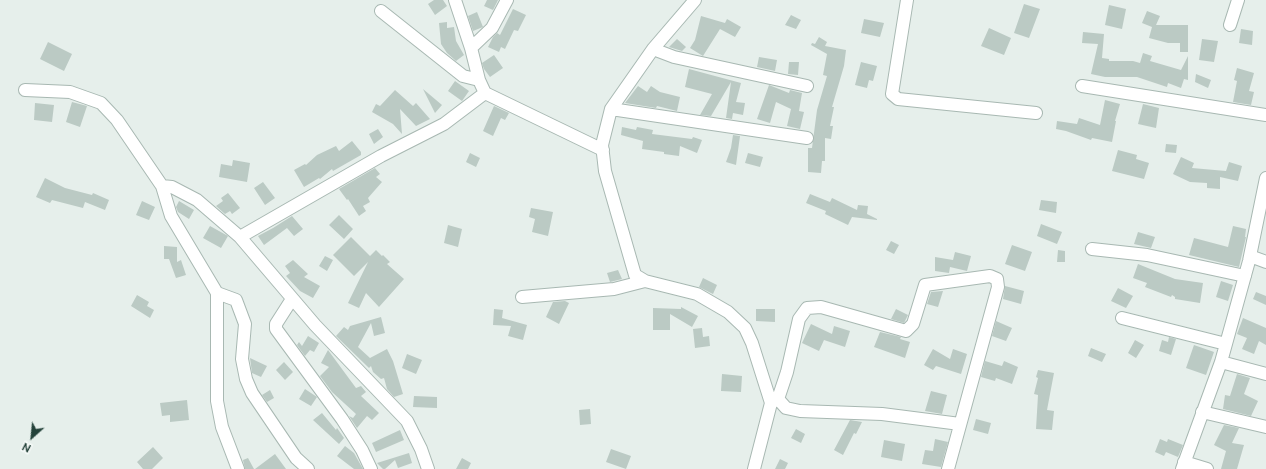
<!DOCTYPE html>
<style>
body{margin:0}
#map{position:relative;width:1266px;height:469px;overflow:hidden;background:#e6efeb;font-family:Ubuntu,sans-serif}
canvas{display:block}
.north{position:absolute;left:12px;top:417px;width:40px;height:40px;-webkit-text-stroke:3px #f7fbf9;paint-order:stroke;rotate:207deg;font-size:11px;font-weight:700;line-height:16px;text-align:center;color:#24423a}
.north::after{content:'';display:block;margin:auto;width:14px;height:18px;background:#24423a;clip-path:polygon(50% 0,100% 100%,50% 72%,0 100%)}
</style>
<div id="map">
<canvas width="1266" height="469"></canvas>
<div class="north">N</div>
</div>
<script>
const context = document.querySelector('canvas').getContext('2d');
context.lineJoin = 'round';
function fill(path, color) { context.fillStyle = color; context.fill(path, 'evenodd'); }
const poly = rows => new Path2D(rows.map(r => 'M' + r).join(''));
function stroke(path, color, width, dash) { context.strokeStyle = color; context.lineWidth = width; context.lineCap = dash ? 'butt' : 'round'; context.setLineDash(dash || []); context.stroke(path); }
const building = poly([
 [434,0,443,0,447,6,435,15,428,4],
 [487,0,498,0,493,10,484,6],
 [1024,4,1040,9,1029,38,1014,33],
 [1109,5,1126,9,1122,29,1105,25],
 [513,9,526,15,518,31,514,30,505,49,501,47,499,52,488,47,493,37,497,33,500,35],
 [1147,11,1160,16,1156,25,1188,25,1188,52,1180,52,1180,43,1168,43,1149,38,1152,27,1142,23],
 [477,12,483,27,473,31,468,16],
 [791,15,801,20,796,29,785,25],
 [701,16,725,23,727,19,741,27,735,37,720,29,703,56,690,48,695,40],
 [864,19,884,23,880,37,861,33],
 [447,22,447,28,454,27,456,41,464,55,456,61,447,53,441,44,439,23],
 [989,28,1011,38,1004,55,981,46],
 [1241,29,1253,31,1252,45,1239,43],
 [1083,32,1104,34,1102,58,1109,59,1109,61,1133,61,1140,63,1143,53,1152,56,1150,61,1181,70,1188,56,1188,80,1184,79,1181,88,1168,83,1167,87,1137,77,1105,77,1091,74,1098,44,1082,43],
 [819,37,827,42,825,46,846,50,844,66,832,107,834,107,830,126,833,126,831,139,825,138,825,161,822,161,821,173,808,172,808,148,812,148,817,110,827,76,823,75,827,54,811,45,812,43,815,44],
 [677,39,686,47,682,51,669,47],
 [1202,39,1218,41,1214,62,1199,60],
 [48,42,72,54,64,71,40,59],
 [494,55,503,68,490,77,484,69,482,63],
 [759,57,777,60,775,71,757,67],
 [789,62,799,62,798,75,788,74],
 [861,62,877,66,873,81,869,80,867,88,855,85],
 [1237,68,1254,73,1249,91,1254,92,1251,105,1233,102,1237,81,1234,80],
 [689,69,741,83,736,102,745,103,743,115,733,113,732,119,726,118,731,82,711,116,700,115,712,94,685,87],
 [1196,74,1211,80,1208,88,1195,82],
 [455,81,469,91,462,101,448,91],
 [769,85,789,93,790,90,802,93,799,111,804,112,800,129,787,126,791,109,776,102,770,123,757,119],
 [638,86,647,92,651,86,660,92,680,97,677,111,657,106,656,108,625,103],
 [423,89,442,105,435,113],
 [395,90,413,106,416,103,430,119,416,126,400,109,402,134,393,124,372,112,376,104,380,106],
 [1105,100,1120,104,1115,121,1116,121,1112,142,1092,138,1091,140,1066,131,1056,129,1057,121,1077,124,1079,118,1100,125],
 [72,102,87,106,80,127,66,122],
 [35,103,54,105,52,122,34,120],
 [1143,104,1159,108,1156,128,1138,124],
 [494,106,509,113,505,120,501,118,493,136,483,131],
 [622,127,636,130,637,127,653,130,652,134,692,139,693,137,702,140,697,153,680,146,679,156,664,154,664,152,642,149,643,141,621,135],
 [378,129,383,137,374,144,369,134],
 [733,135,740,136,736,165,726,162,731,148],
 [352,141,361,152,361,155,333,171,332,169,320,179,319,178,304,187,294,170,305,164,306,165,317,155,336,146,339,151],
 [1166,144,1177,145,1176,153,1165,152],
 [1118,150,1137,155,1136,159,1149,163,1144,179,1112,171],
 [470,153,480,158,476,167,466,162],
 [748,153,763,157,760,167,745,163],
 [1181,157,1194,163,1192,168,1226,171,1229,162,1242,166,1238,181,1220,177,1220,189,1207,188,1207,183,1190,182,1173,174],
 [233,160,250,163,247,182,219,177,221,164,232,166],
 [375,168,380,174,376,177,382,182,368,198,370,202,363,206,366,211,359,216,348,199,347,200,339,189],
 [45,178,65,188,92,195,93,193,109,200,105,210,85,202,83,208,52,200,50,203,36,197],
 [263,182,275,198,265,205,254,188],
 [228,193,240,208,232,214,230,211,225,214,216,206,223,201,221,198],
 [810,194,830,202,832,198,857,210,858,205,868,206,867,214,877,219,877,220,852,217,848,225,825,214,826,211,806,203],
 [1041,200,1057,202,1056,213,1039,210],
 [142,201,155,207,149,220,136,215],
 [179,201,194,210,189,219,178,212,176,207],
 [531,208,553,212,548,236,532,232,535,219,529,217],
 [339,215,353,229,344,239,329,225],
 [292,216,303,229,294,236,287,228,264,245,258,236,273,228],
 [1041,224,1062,232,1057,244,1037,236],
 [448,225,462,229,458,247,444,243],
 [210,226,228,236,221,248,203,238],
 [1233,226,1246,229,1245,237,1246,237,1239,267,1189,255,1194,238,1228,247],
 [1138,232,1155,237,1151,248,1134,244],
 [351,237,370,256,376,250,382,256,383,255,390,262,387,264,404,279,379,307,366,293,359,308,348,303,368,262,354,276,333,255],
 [891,241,899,245,894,254,886,250],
 [1012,245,1032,252,1025,271,1005,264],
 [164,246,177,247,177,262,181,260,186,275,176,278,169,259,164,259],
 [1058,250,1065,251,1065,262,1057,262],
 [955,252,971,256,967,271,950,267,949,273,935,271,935,257,953,260],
 [325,256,333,260,327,271,319,266],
 [293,260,308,274,304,277,320,286,313,298,300,291,286,276,290,273,285,266],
 [1138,264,1175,279,1203,283,1200,303,1175,299,1175,297,1172,295,1171,297,1145,287,1147,283,1133,278],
 [618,270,622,279,610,282,607,273],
 [703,278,717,285,713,294,699,287],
 [1221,281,1233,285,1228,301,1216,297],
 [1005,286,1024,291,1021,304,1003,299],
 [1118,288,1133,296,1126,308,1111,301],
 [943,291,938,307,927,304,931,292],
 [1256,292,1266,296,1266,305,1253,299],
 [137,295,149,302,147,306,154,310,150,318,131,306],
 [565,301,569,303,559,324,546,317,553,302],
 [681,307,698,316,692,327,670,314,670,330,653,330,653,308,681,309],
 [494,309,503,310,502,318,527,325,523,340,508,336,511,326,493,325],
 [756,309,775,309,775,322,756,321],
 [896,309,908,315,904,323,891,319],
 [381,317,385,333,374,336,371,323,358,347,370,358,387,349,393,361,403,394,394,397,387,389,384,378,381,379,373,372,371,366,369,368,336,336,344,327,348,330,350,326],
 [1243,318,1266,328,1266,345,1259,341,1254,354,1242,349,1247,338,1237,334],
 [996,321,1012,328,1006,341,992,336],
 [811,324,832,334,834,326,850,331,845,347,824,340,819,351,802,343],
 [702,328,703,337,709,336,710,346,695,348,693,329],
 [880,332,901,337,900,339,910,342,905,358,874,347],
 [308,336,319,343,314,352,310,350,305,356,297,345,299,342,302,346],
 [1169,337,1176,339,1171,355,1159,351,1162,340,1168,342],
 [1135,340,1144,345,1136,358,1128,353],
 [1194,345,1214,352,1206,375,1186,368],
 [1091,348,1106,354,1102,362,1088,356],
 [933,349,950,359,953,349,967,354,961,374,936,366,933,370,924,365],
 [328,350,356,388,361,386,366,392,361,396,379,413,372,420,367,416,357,428,349,416,353,418,356,414,332,392,320,376,329,367,321,363],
 [407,354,422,360,416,374,402,368],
 [250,358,267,366,261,377,252,373],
 [985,361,1002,366,1004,361,1018,367,1012,384,996,378,995,381,981,377],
 [284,362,293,372,285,380,276,370],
 [1038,370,1054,373,1047,410,1054,411,1052,430,1036,429,1038,395,1034,394,1038,378,1036,377],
 [722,374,742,376,741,392,721,391],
 [1237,374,1250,378,1244,394,1258,401,1251,416,1223,409,1225,395,1230,396],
 [305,389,317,397,311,406,299,399],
 [270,390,274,398,267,402,262,395],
 [931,391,947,395,942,414,925,411],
 [414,396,437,397,437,408,413,407],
 [187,400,189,420,170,422,170,415,162,416,160,403],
 [590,409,591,424,580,425,579,410],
 [322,413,336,430,337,428,344,438,339,444,313,420],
 [976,419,991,423,988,434,973,430],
 [850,420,862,422,856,434,854,433,843,455,834,450],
 [1224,425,1239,428,1232,443,1244,445,1237,469,1221,469,1226,451,1214,445],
 [796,429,805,434,801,443,791,438],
 [400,430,404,440,376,452,372,443],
 [935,439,948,442,941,467,922,464,925,450,933,451],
 [1160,439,1167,442,1168,439,1183,445,1178,457,1166,452,1164,456,1155,452],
 [884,440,905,444,902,461,881,457],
 [345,446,354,453,363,469,354,469,337,456],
 [153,447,163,458,152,469,143,469,137,462],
 [611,449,631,456,626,469,606,462],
 [409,453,412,463,398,468,395,460,385,469,383,469,377,463],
 [275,454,286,469,255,469],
 [248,458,254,469,245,469,243,460],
 [462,458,471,463,468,469,456,469],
 [780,459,788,463,785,469,775,469]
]);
const minor = poly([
 [695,0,653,49,611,109,602,145,605,171,635,275,645,281,697,294,728,312,745,328,752,343,771,403,754,469],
 [907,0,892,94,898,99,1036,113],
 [381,11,463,76,479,80],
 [1230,25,1238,0],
 [471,48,492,28,507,0],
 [653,49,674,57,807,86],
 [1082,86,1266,115],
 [25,90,70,92,101,103,117,120,162,186,171,216,217,293,217,401,222,427,238,469],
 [485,93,603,150],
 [611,109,807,138],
 [162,186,172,187,197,200,240,237,315,325,407,421,421,449,428,469],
 [240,237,381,156,444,124,485,93,479,80,471,48,455,0],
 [1092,249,1147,255,1245,276],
 [1250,256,1266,262],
 [217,293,236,300,245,324,242,359,246,379,252,393,296,458,308,469],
 [522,297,614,289,645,281],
 [292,299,276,324,276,329,342,419,362,450,371,469],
 [1122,318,1226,344],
 [1221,362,1266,374],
 [778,399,786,408,800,411,882,414,960,424],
 [771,403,778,399,787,372,799,319,807,308,821,307,906,331,913,324,925,285,990,276,997,279,998,287,948,469],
 [1202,412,1266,427],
 [1184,462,1207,469],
 [1182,469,1221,362,1249,261,1266,178]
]);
fill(building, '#bbcac4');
stroke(minor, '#a8b8b2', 14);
stroke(minor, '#fff', 12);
</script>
